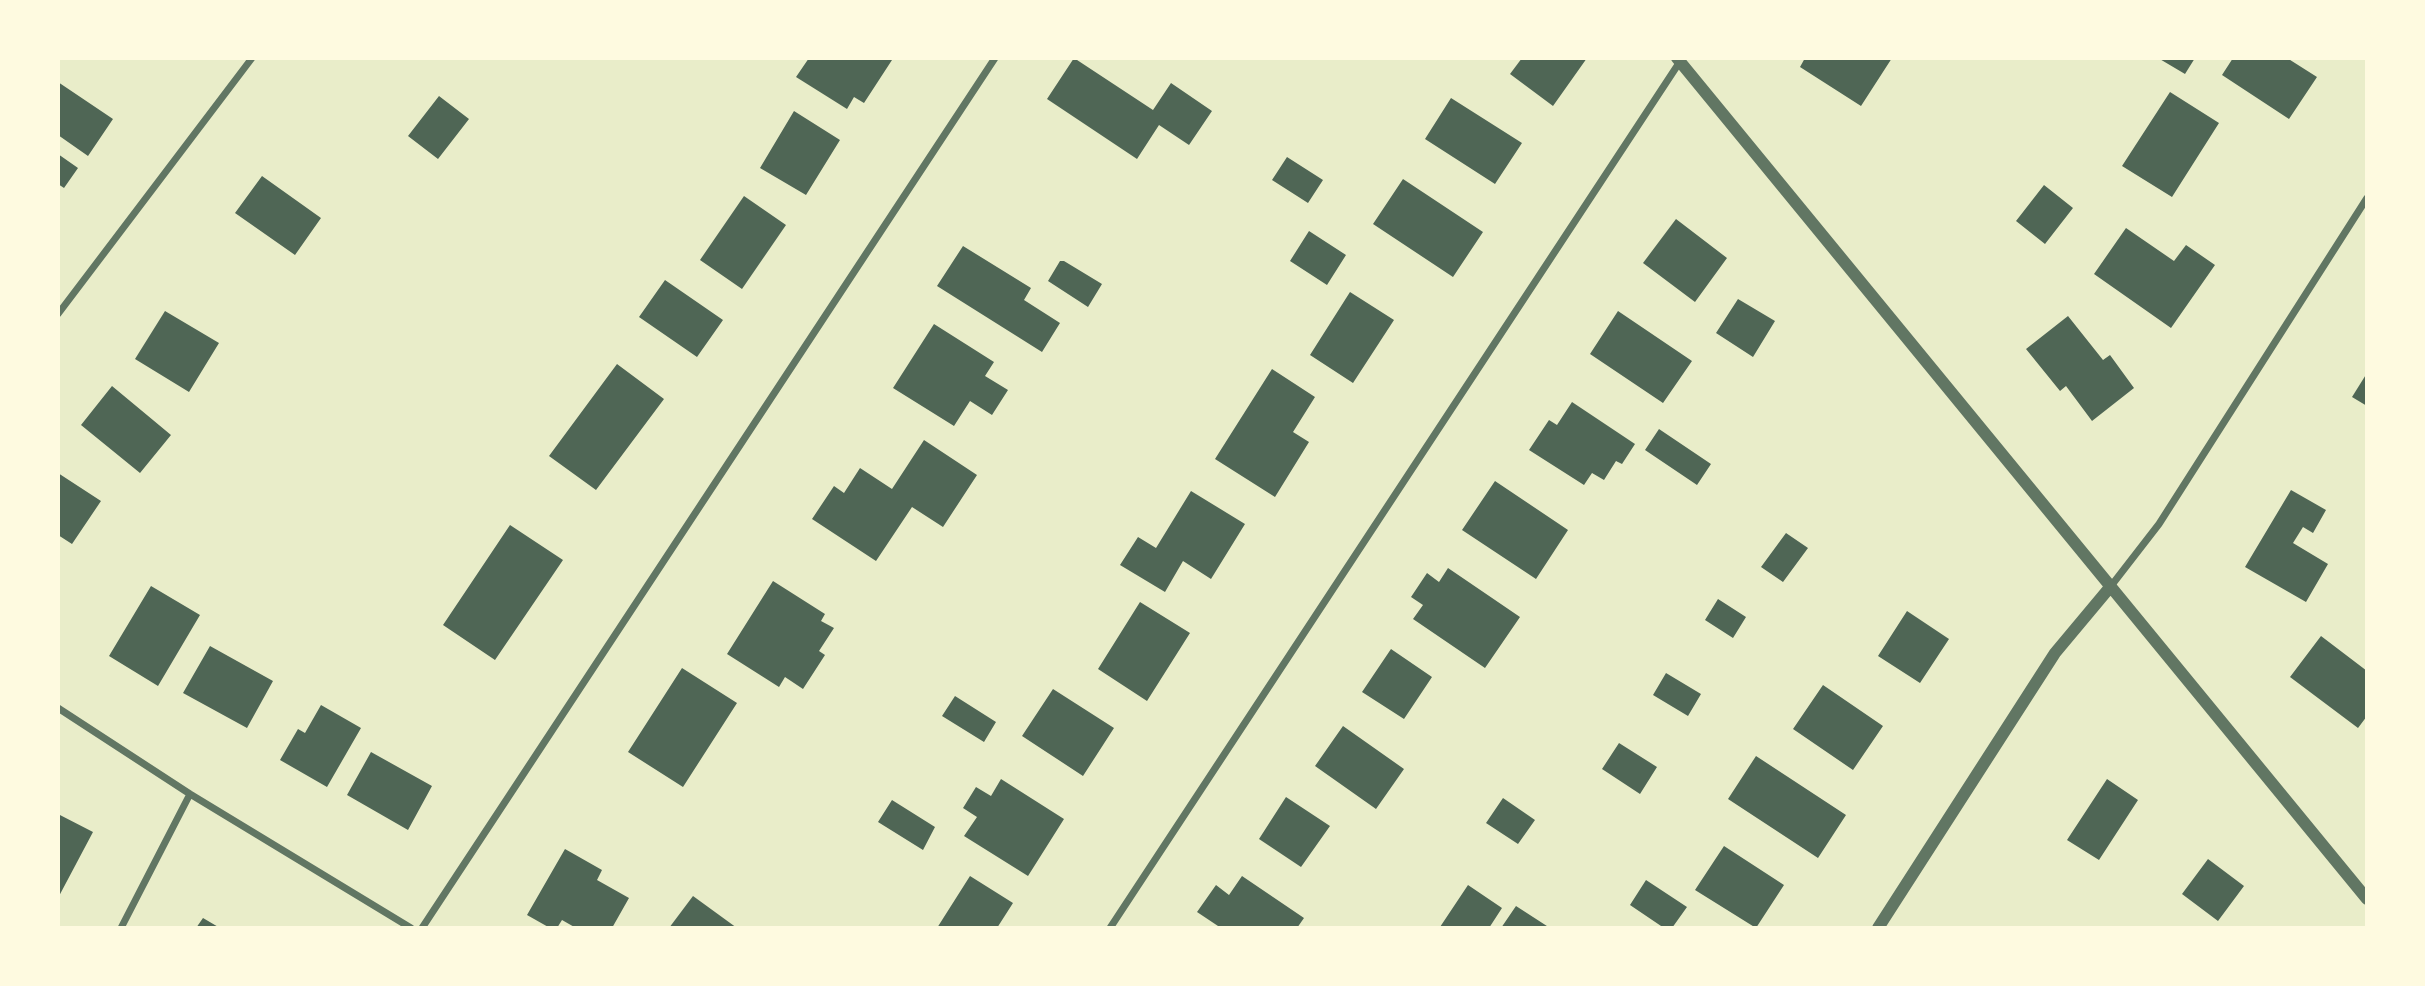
<!DOCTYPE html>
<style>
body{margin:0}
#map{position:relative;width:2425px;height:986px;overflow:hidden;background:#e9edc9;font-family:Poppins,sans-serif}
canvas{display:block}
.frame{position:absolute;inset:0;border:60px solid #fefae0;pointer-events:none}
</style>
<div id="map">
<canvas width="2425" height="986"></canvas>
<div class="frame"></div>
</div>
<script>
const context = document.querySelector('canvas').getContext('2d');
context.lineJoin = 'round';
function fill(path, color) { context.fillStyle = color; context.fill(path, 'evenodd'); }
const poly = rows => new Path2D(rows.map(r => 'M' + r).join(''));
function stroke(path, color, width, dash) { context.strokeStyle = color; context.lineWidth = width; context.lineCap = dash ? 'butt' : 'round'; context.setLineDash(dash || []); context.stroke(path); }
const building = poly([
 [809,58,888,58,892,60,864,103,854,97,847,109,796,77],
 [1074,58,1153,110,1171,83,1212,111,1189,145,1159,125,1137,159,1047,99],
 [1522,58,1587,58,1553,106,1510,74],
 [1805,58,1892,58,1861,106,1800,67],
 [2158,58,2195,58,2185,74],
 [2233,58,2287,58,2317,77,2289,119,2222,75],
 [58,82,113,119,88,156,58,135],
 [2170,92,2219,123,2172,197,2122,166],
 [439,96,469,119,438,159,408,136],
 [1451,98,1522,143,1495,184,1425,139],
 [794,111,840,140,806,195,760,168],
 [58,154,78,168,64,188,58,184],
 [1287,157,1323,180,1308,203,1272,180],
 [262,176,321,218,295,255,235,213],
 [1403,179,1483,232,1453,277,1373,224],
 [2044,185,2073,208,2045,244,2016,221],
 [744,196,786,225,742,289,700,260],
 [1676,219,1727,258,1695,302,1643,263],
 [2126,228,2174,261,2186,245,2215,265,2171,328,2094,274],
 [1309,231,1346,255,1327,285,1290,261],
 [963,246,1031,288,1024,300,1060,323,1042,352,937,286],
 [1060,261,1064,261,1102,284,1088,307,1048,281],
 [665,280,723,320,697,357,639,317],
 [1350,292,1394,320,1353,383,1310,355],
 [1738,299,1775,321,1753,357,1716,333],
 [165,311,219,343,189,392,135,359],
 [1618,311,1692,361,1663,403,1590,354],
 [2068,316,2103,360,2110,355,2134,388,2092,421,2066,386,2060,391,2026,349],
 [934,324,994,362,985,376,1008,390,992,415,970,401,954,426,893,388],
 [617,364,664,399,596,490,549,456],
 [1272,369,1315,397,1293,432,1309,442,1275,497,1215,459],
 [2367,373,2367,406,2352,397],
 [112,386,171,435,140,473,81,425],
 [1572,402,1635,444,1622,464,1616,461,1604,480,1592,473,1584,485,1529,450,1549,420,1557,425],
 [1659,429,1711,464,1697,485,1645,450],
 [924,440,977,475,943,527,912,507,876,561,812,519,834,486,844,493,860,468,892,489],
 [58,473,101,501,72,544,58,535],
 [1495,481,1568,530,1536,579,1462,530],
 [2291,490,2326,510,2313,533,2303,527,2293,543,2328,564,2306,602,2245,567],
 [1191,491,1245,524,1211,579,1183,561,1165,592,1120,565,1138,537,1156,548],
 [510,525,563,560,495,660,443,625],
 [1786,533,1808,548,1783,582,1761,567],
 [1448,568,1520,617,1485,668,1413,619,1423,605,1411,597,1427,573,1439,582],
 [773,581,825,614,821,621,834,628,819,651,825,655,803,689,785,677,779,687,727,654],
 [151,586,200,615,158,686,109,656],
 [1718,599,1746,617,1733,638,1705,620],
 [1140,602,1190,633,1147,701,1098,669],
 [1907,611,1949,639,1920,683,1878,656],
 [2321,636,2367,671,2367,716,2358,728,2290,677],
 [210,646,273,681,247,728,183,693],
 [1391,649,1432,677,1404,719,1362,692],
 [682,668,737,703,683,787,628,752],
 [1666,673,1701,694,1688,716,1653,695],
 [1823,685,1883,726,1853,770,1793,729],
 [1053,689,1114,728,1083,776,1022,736],
 [955,696,996,722,984,742,942,716],
 [321,705,361,728,327,787,280,760,298,729,305,733],
 [1343,726,1404,769,1376,809,1315,766],
 [1619,743,1657,767,1640,794,1602,769],
 [371,752,432,786,408,830,347,795],
 [1756,756,1846,815,1818,858,1728,799],
 [1001,779,1064,819,1028,876,964,836,977,817,963,808,976,787,991,796],
 [2107,779,2138,800,2099,860,2067,840],
 [1286,797,1330,826,1301,867,1259,839],
 [1503,798,1535,820,1518,844,1486,823],
 [892,800,935,827,923,850,878,822],
 [58,814,93,832,58,898],
 [1724,846,1784,885,1756,928,1695,890],
 [565,849,602,870,597,880,629,898,612,928,576,928,562,920,557,928,550,928,527,915],
 [2208,859,2244,886,2218,921,2182,894],
 [970,876,1013,903,997,928,937,928],
 [1242,876,1304,918,1297,928,1221,928,1197,912,1216,885,1229,895],
 [1646,880,1687,907,1672,928,1664,928,1630,905],
 [1468,885,1502,908,1489,928,1442,928,1440,927],
 [693,896,737,928,669,928],
 [1516,906,1550,928,1501,928],
 [203,918,220,928,196,928]
]);
const minor = poly([
 [58,314,252,58],
 [2111,586,2159,524,2367,198],
 [58,708,190,794,411,928],
 [121,928,190,794],
 [422,928,995,58],
 [1110,928,1681,60]
]);
const tertiary = poly([
 [1677,58,2367,899],
 [1878,928,2055,653,2111,586]
]);
fill(building, '#4f6655');
stroke(minor, '#617663', 7);
stroke(tertiary, '#617663', 12);
</script>
